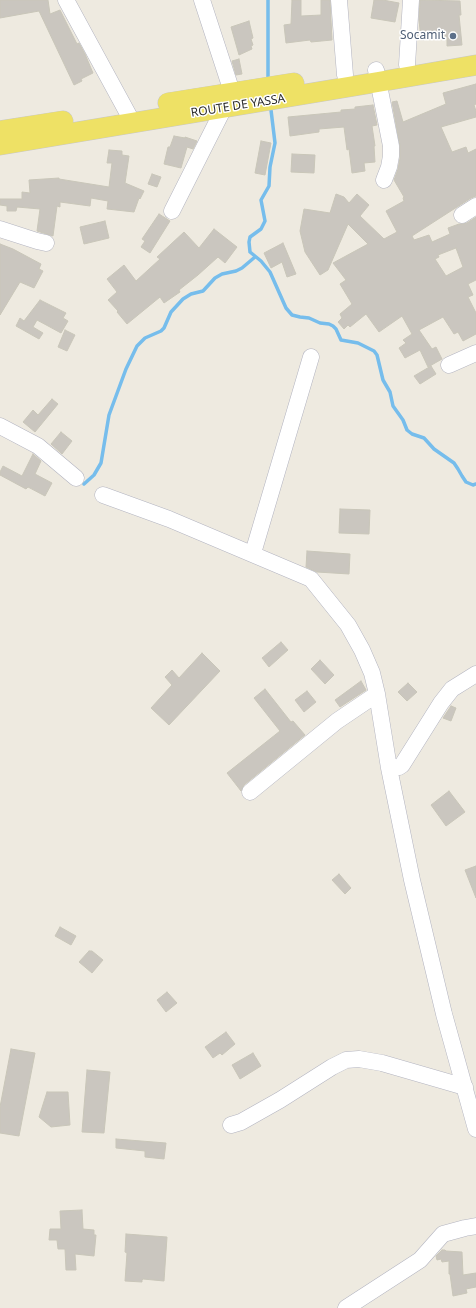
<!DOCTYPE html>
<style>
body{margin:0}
canvas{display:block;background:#eeeae0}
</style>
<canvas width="476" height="1308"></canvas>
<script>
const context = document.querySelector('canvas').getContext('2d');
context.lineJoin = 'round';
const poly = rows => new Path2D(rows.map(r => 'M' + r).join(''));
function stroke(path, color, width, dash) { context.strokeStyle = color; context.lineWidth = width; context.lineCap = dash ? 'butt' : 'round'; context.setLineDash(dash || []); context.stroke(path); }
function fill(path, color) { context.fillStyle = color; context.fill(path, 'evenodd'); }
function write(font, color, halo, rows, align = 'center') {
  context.font = font + ' "Noto Sans",sans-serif'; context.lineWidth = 3; context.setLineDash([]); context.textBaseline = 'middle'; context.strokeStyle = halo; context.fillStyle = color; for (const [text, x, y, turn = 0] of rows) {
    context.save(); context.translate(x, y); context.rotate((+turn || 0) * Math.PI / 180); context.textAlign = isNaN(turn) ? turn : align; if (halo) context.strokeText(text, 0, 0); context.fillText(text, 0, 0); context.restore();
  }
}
const stream = poly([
 [268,77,268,0],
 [271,110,275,143,270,167,269,186,261,200,265,221,261,229,250,237,249,242,250,252,261,261,270,272,286,308,292,315,300,317,309,318,320,323,329,324,333,326,336,329,341,340,358,343,374,351,377,355,383,380,390,392,393,406,403,420,407,430,412,434,424,438,434,449,454,463,458,469,462,476,466,482,473,485,476,484],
 [84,484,94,475,101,463,109,415,126,369,137,346,145,338,161,331,164,328,171,312,183,299,191,294,203,291,215,278,222,274,236,271,242,268,255,257]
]);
const building = poly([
 [0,0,48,0,50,14,60,10,77,44,79,43,85,54,93,73,81,79,82,81,74,85,39,11,0,18,0,0],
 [292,0,301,0,301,16,321,15,321,0,330,0,332,40,311,42,310,40,286,43,284,25,291,24,292,0],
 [374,0,383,0,399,3,395,22,371,18,374,0],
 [420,0,460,1,461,15,459,15,462,45,447,46,447,37,421,40,419,20,420,0],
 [249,21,253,38,251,39,253,45,251,46,252,49,239,55,231,27,249,21],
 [239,59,242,74,236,75,232,61,239,59],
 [476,84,476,104,474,105,476,111,476,117,441,127,452,152,466,147,468,153,476,149,476,196,471,198,412,236,414,240,429,235,432,242,450,234,448,228,459,224,463,224,467,223,476,217,476,280,468,284,473,295,468,297,476,313,476,334,463,341,458,332,454,334,443,317,419,330,432,349,436,347,442,359,428,367,420,350,405,358,399,348,406,343,403,340,412,334,402,316,379,332,366,314,350,327,348,325,344,329,338,322,342,318,340,314,352,304,340,284,346,280,333,263,368,244,348,224,328,270,320,275,305,252,300,231,304,209,330,213,336,194,344,197,349,203,357,194,369,205,360,216,384,239,397,232,386,211,404,201,403,198,404,197,394,180,398,169,400,158,400,146,392,102,397,101,403,122,446,104,443,93,476,84],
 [456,248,463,267,446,276,435,259,439,257,438,255,456,248],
 [373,105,377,125,372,126,375,146,374,146,375,162,364,163,365,171,352,173,349,149,347,150,344,127,319,129,319,132,290,136,288,117,341,112,341,110,355,109,355,107,373,105],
 [174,136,185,138,185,137,197,141,193,149,187,147,181,168,164,164,168,147,170,147,174,136],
 [261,141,271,143,265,175,255,173,261,141],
 [109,150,122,151,122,155,129,156,125,183,144,191,140,199,139,198,134,212,107,209,108,201,91,198,90,206,60,202,60,207,57,206,53,236,37,231,40,209,17,207,16,211,7,211,7,206,0,205,0,199,22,199,22,192,30,193,29,180,59,178,59,179,109,187,112,163,107,163,109,150],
 [292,154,315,155,314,173,291,172,292,154],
 [152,174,161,177,157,187,148,184,152,174],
 [159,214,170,221,150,253,141,247,145,241,142,239,159,214],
 [105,221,109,238,84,244,80,227,105,221],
 [214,229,237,247,225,263,218,257,198,275,179,290,180,292,164,303,160,297,127,324,117,312,118,311,108,300,117,292,107,279,124,265,136,281,160,259,157,257,184,232,199,248,214,229],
 [283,243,296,274,287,277,282,262,271,268,264,253,283,243],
 [0,244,13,249,41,264,39,269,43,271,34,288,20,282,0,315,0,244],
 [40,300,66,313,63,318,68,321,61,333,37,320,33,327,43,333,39,339,16,326,20,318,24,321,40,300],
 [65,330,75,335,67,351,58,347,65,330],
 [431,366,436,374,420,384,414,376,431,366],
 [52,399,58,404,35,432,23,422,33,410,38,415,52,399],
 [61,432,72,441,62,454,51,444,61,432],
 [33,454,41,461,35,474,52,483,45,496,28,487,26,489,0,475,0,472,3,466,22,476,33,454],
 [340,509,370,510,369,534,339,533,340,509],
 [307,551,350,554,349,574,317,572,306,567,307,551],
 [281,642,288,650,269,667,262,658,281,642],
 [202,653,220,671,169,725,151,708,172,685,165,677,172,670,179,678,202,653],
 [320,660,334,675,325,684,311,669,320,660],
 [361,681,366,690,340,707,335,700,361,681],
 [408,683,417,692,407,701,398,692,408,683],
 [265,689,291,722,293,721,305,735,244,785,241,791,227,773,280,731,254,698,265,689],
 [307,691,316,702,304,712,295,700,307,691],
 [451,706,456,708,451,721,443,718,451,706],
 [449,791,465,812,446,826,431,805,449,791],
 [476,866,476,898,465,870,476,866],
 [339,874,351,888,345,894,332,880,339,874],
 [60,927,76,936,71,945,55,936,60,927],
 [89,951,92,951,103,960,92,973,79,962,89,951],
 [167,992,177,1003,166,1012,157,1000,167,992],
 [226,1032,235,1044,222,1055,220,1053,213,1058,205,1047,226,1032],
 [11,1049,35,1053,19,1136,0,1133,0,1107,11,1049],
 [253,1053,261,1066,240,1079,232,1065,253,1053],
 [87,1070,110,1072,104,1133,82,1132,87,1070],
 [47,1092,68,1092,70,1125,51,1127,39,1117,47,1092],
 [116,1139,166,1143,164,1159,145,1157,145,1151,116,1148,116,1139],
 [82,1210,83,1229,94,1230,94,1235,96,1235,94,1256,75,1254,76,1270,66,1270,65,1249,58,1249,57,1240,49,1240,50,1229,61,1229,60,1211,82,1210],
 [126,1234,167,1237,164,1281,143,1279,142,1280,142,1282,125,1281,127,1253,125,1252,126,1234],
 [442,1250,445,1250,446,1251,462,1252,463,1275,476,1273,476,1287,466,1289,467,1293,453,1296,450,1274,449,1274,449,1261,442,1262,441,1259,437,1260,436,1256,442,1250]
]);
const minor = poly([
 [66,0,133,123],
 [339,0,345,75],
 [407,65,411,0],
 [376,70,391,146,391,156,389,167,384,180],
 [172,211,232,92,202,0],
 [462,215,476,206],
 [0,229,37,241,46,243],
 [449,365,476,353],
 [0,426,38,446,76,478],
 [103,495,169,519,311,579,348,625,362,650,372,673,377,694,389,768,412,880,444,1014,476,1129],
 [253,553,311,357],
 [389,768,399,767,402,765,441,703,452,689,476,674],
 [250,792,337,721,377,694],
 [231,1125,241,1122,280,1100,332,1067,346,1060,359,1059,382,1063,465,1087],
 [346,1308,420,1260,443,1234,465,1228,476,1226]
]);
const major = poly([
 [168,103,294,83],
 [0,131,63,121],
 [0,145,378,82,476,65]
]);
const markers = [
 [453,36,4,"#5c6f8a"]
];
const serviceNames = [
 ["Socamit",445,36]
];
const streetNames = [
 ["ROUTE DE YASSA",238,106,-9]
];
stroke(stream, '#76bdec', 3.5);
fill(building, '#cac6bf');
stroke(building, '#c9c6b9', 1);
stroke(minor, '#b3b4c0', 17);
stroke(major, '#c8c8c8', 21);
stroke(minor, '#fff', 16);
stroke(major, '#eee165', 20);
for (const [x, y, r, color] of markers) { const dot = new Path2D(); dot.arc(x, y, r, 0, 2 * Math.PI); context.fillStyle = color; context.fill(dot); stroke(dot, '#fff', 1.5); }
write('12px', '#4e5e75', '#fff', serviceNames, 'right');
write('12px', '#2d2d2d', '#fff', streetNames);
</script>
